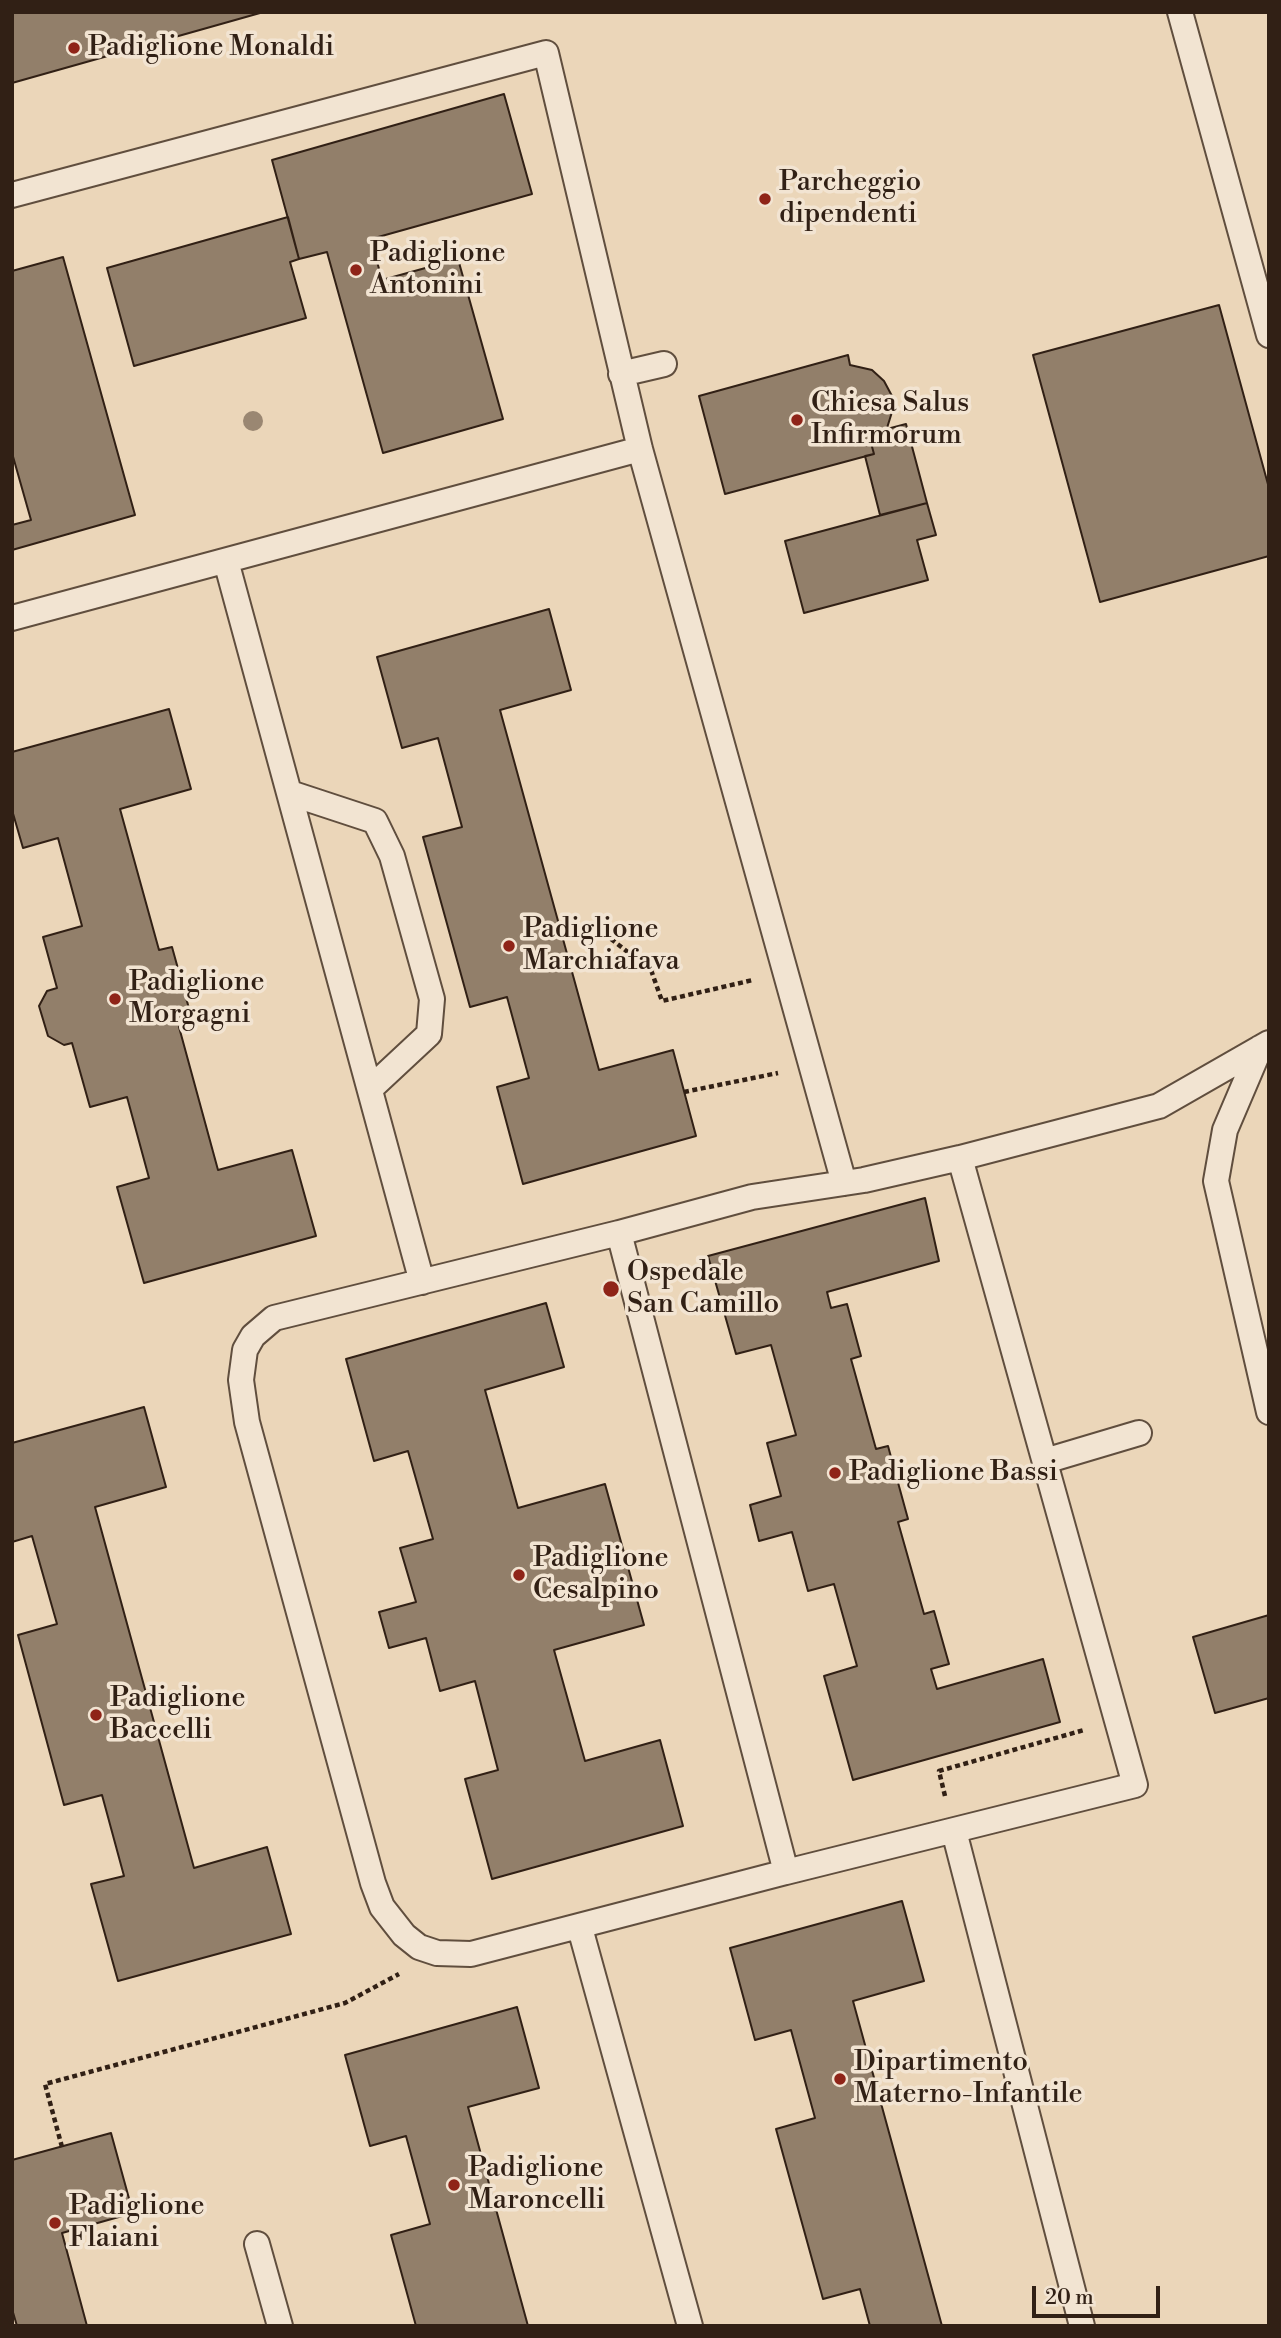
<!DOCTYPE html>
<style>
body{margin:0}
#map{position:relative;width:1281px;height:2338px;overflow:hidden;background:#ebd6b9;font-family:"Libre Bodoni",serif}
canvas{display:block}
.frame{position:absolute;inset:0;border:14px solid #312015;pointer-events:none}
.scale{position:absolute;left:1032px;top:2286px;width:128px;height:32px;box-sizing:border-box;border:4px solid #312015;border-top:0;padding-left:9px;font-size:21px;line-height:24px;white-space:nowrap;color:#312015;-webkit-text-stroke:5px #f2e4d2;paint-order:stroke}
</style>
<div id="map">
<canvas width="1281" height="2338"></canvas>
<div class="frame"></div>
<div class="scale">20 m</div>
</div>
<script>
const context = document.querySelector('canvas').getContext('2d');
context.lineJoin = 'round';
function fill(path, color) { context.fillStyle = color; context.fill(path, 'evenodd'); }
const poly = rows => new Path2D(rows.map(r => 'M' + r).join(''));
function stroke(path, color, width, dash) { context.strokeStyle = color; context.lineWidth = width; context.lineCap = dash ? 'butt' : 'round'; context.setLineDash(dash || []); context.stroke(path); }
function write(font, color, halo, rows, align = 'center') {
  context.font = font + ' "Libre Bodoni",serif'; context.lineWidth = 7; context.setLineDash([]); context.textBaseline = 'middle'; context.strokeStyle = halo; context.fillStyle = color; for (const [text, x, y, turn = 0] of rows) {
    context.save(); context.translate(x, y); context.rotate((+turn || 0) * Math.PI / 180); context.textAlign = isNaN(turn) ? turn : align; if (halo) context.strokeText(text, 0, 0); context.fillText(text, 0, 0); context.restore();
  }
}
const building = poly([
 [12,12,259,12,260,13,12,83,12,12],
 [504,94,532,194,371,239,382,280,458,259,503,419,383,453,327,252,299,259,272,160,504,94],
 [288,217,299,259,290,262,306,318,134,366,107,268,288,217],
 [63,257,135,515,12,550,12,525,31,520,12,453,12,271,63,257],
 [1219,305,1269,488,1269,556,1100,602,1033,355,1219,305],
 [848,355,850,365,872,370,884,381,892,396,892,412,887,428,871,443,874,454,725,494,699,396,848,355],
 [906,424,927,503,880,515,865,456,874,454,871,443,887,429,906,424],
 [927,503,936,535,917,540,928,580,804,613,785,541,927,503],
 [549,609,571,690,500,710,599,1070,673,1050,696,1136,523,1184,497,1087,529,1078,507,997,470,1007,423,837,462,827,438,738,402,748,377,657,549,609],
 [169,709,191,789,120,809,159,950,172,947,193,1023,179,1027,218,1170,292,1150,316,1236,144,1283,117,1187,149,1178,127,1097,90,1107,72,1043,64,1045,48,1036,39,1006,47,991,57,988,43,937,82,926,58,838,23,848,12,810,12,752,169,709],
 [925,1198,939,1261,827,1292,831,1308,847,1304,861,1356,851,1359,876,1449,888,1446,908,1519,898,1522,924,1614,934,1611,949,1664,931,1669,937,1689,1043,1659,1060,1722,853,1780,824,1676,857,1666,834,1584,808,1591,792,1532,759,1541,750,1505,781,1496,767,1443,796,1435,771,1345,736,1354,708,1256,925,1198],
 [546,1303,564,1367,485,1390,518,1508,605,1484,644,1625,554,1650,585,1761,660,1740,683,1826,492,1879,465,1779,498,1770,475,1681,440,1691,426,1638,389,1648,379,1612,416,1602,400,1548,433,1539,408,1451,374,1461,346,1359,546,1303],
 [144,1407,166,1487,95,1507,194,1868,267,1847,291,1934,118,1981,91,1884,124,1876,102,1795,64,1805,18,1635,57,1624,32,1536,12,1542,12,1443,144,1407],
 [1269,1615,1269,1698,1215,1713,1193,1637,1269,1615],
 [902,1901,924,1981,853,2001,942,2326,870,2326,860,2289,823,2299,776,2129,815,2118,791,2030,755,2040,730,1948,902,1901],
 [517,2007,539,2088,468,2107,528,2326,416,2326,391,2235,430,2224,406,2136,370,2146,345,2055,517,2007],
 [111,2133,133,2213,62,2233,87,2326,17,2326,12,2309,12,2160,111,2133]
]);
const path = poly([
 [611,939,651,970,662,1001,753,980],
 [684,1092,778,1073],
 [945,1796,939,1771,1084,1730],
 [62,2147,45,2084,345,2003,399,1974]
]);
const lane = poly([
 [1180,12,1269,335],
 [12,195,546,53,640,449,844,1183],
 [621,374,664,364],
 [226,561,422,1282],
 [12,618,640,449],
 [290,793,375,821,392,856,432,999,429,1034,370,1089],
 [1260,1048,1225,1130,1216,1181,1269,1412],
 [960,1158,1135,1785,786,1872,619,1233,752,1197,864,1180,960,1158,1159,1106,1269,1043],
 [619,1233,274,1318,253,1336,245,1350,241,1380,247,1422,373,1883,382,1907,404,1935,419,1947,437,1953,471,1954,786,1872],
 [1045,1461,1139,1433],
 [954,1831,1082,2326],
 [580,1928,690,2326],
 [257,2244,280,2326]
]);
const trees = [
 [253,421]
];
const markers = [
 [74,48,7,"#8f2418"],
 [765,199,7,"#8f2418"],
 [356,270,7,"#8f2418"],
 [797,420,7,"#8f2418"],
 [509,946,7,"#8f2418"],
 [115,999,7,"#8f2418"],
 [611,1289,9,"#8f2418"],
 [835,1473,7,"#8f2418"],
 [519,1575,7,"#8f2418"],
 [96,1715,7,"#8f2418"],
 [840,2079,7,"#8f2418"],
 [454,2185,7,"#8f2418"],
 [55,2223,7,"#8f2418"]
];
const poiNames = [
 ["Padiglione Monaldi",88,48],
 ["Parcheggio",779,183],
 ["dipendenti",779,215],
 ["Padiglione",370,254],
 ["Antonini",370,286],
 ["Chiesa Salus",811,404],
 ["Infirmorum",811,436],
 ["Padiglione",523,930],
 ["Marchiafava",523,962],
 ["Padiglione",129,983],
 ["Morgagni",129,1015],
 ["Ospedale",627,1273],
 ["San Camillo",627,1305],
 ["Padiglione Bassi",849,1473],
 ["Padiglione",533,1559],
 ["Cesalpino",533,1591],
 ["Padiglione",110,1699],
 ["Baccelli",110,1731],
 ["Dipartimento",854,2063],
 ["Materno-Infantile",854,2095],
 ["Padiglione",468,2169],
 ["Maroncelli",468,2201],
 ["Padiglione",69,2207],
 ["Flaiani",69,2239]
];
fill(building, '#927f6a');
stroke(building, '#312015', 2);
stroke(lane, '#604e3e', 28);
stroke(path, '#312015', 4.5, [5, 3.5]);
stroke(lane, '#f2e4d2', 24);
context.fillStyle = '#9a8772';
for (const [x, y] of trees) { context.beginPath(); context.arc(x, y, 10, 0, 2 * Math.PI); context.fill(); }
for (const [x, y, r, color] of markers) { const dot = new Path2D(); dot.arc(x, y, r, 0, 2 * Math.PI); context.fillStyle = color; context.fill(dot); stroke(dot, '#f2e4d2', 2.5); }
write('28px', '#312015', '#f2e4d2', poiNames, 'left');
</script>
